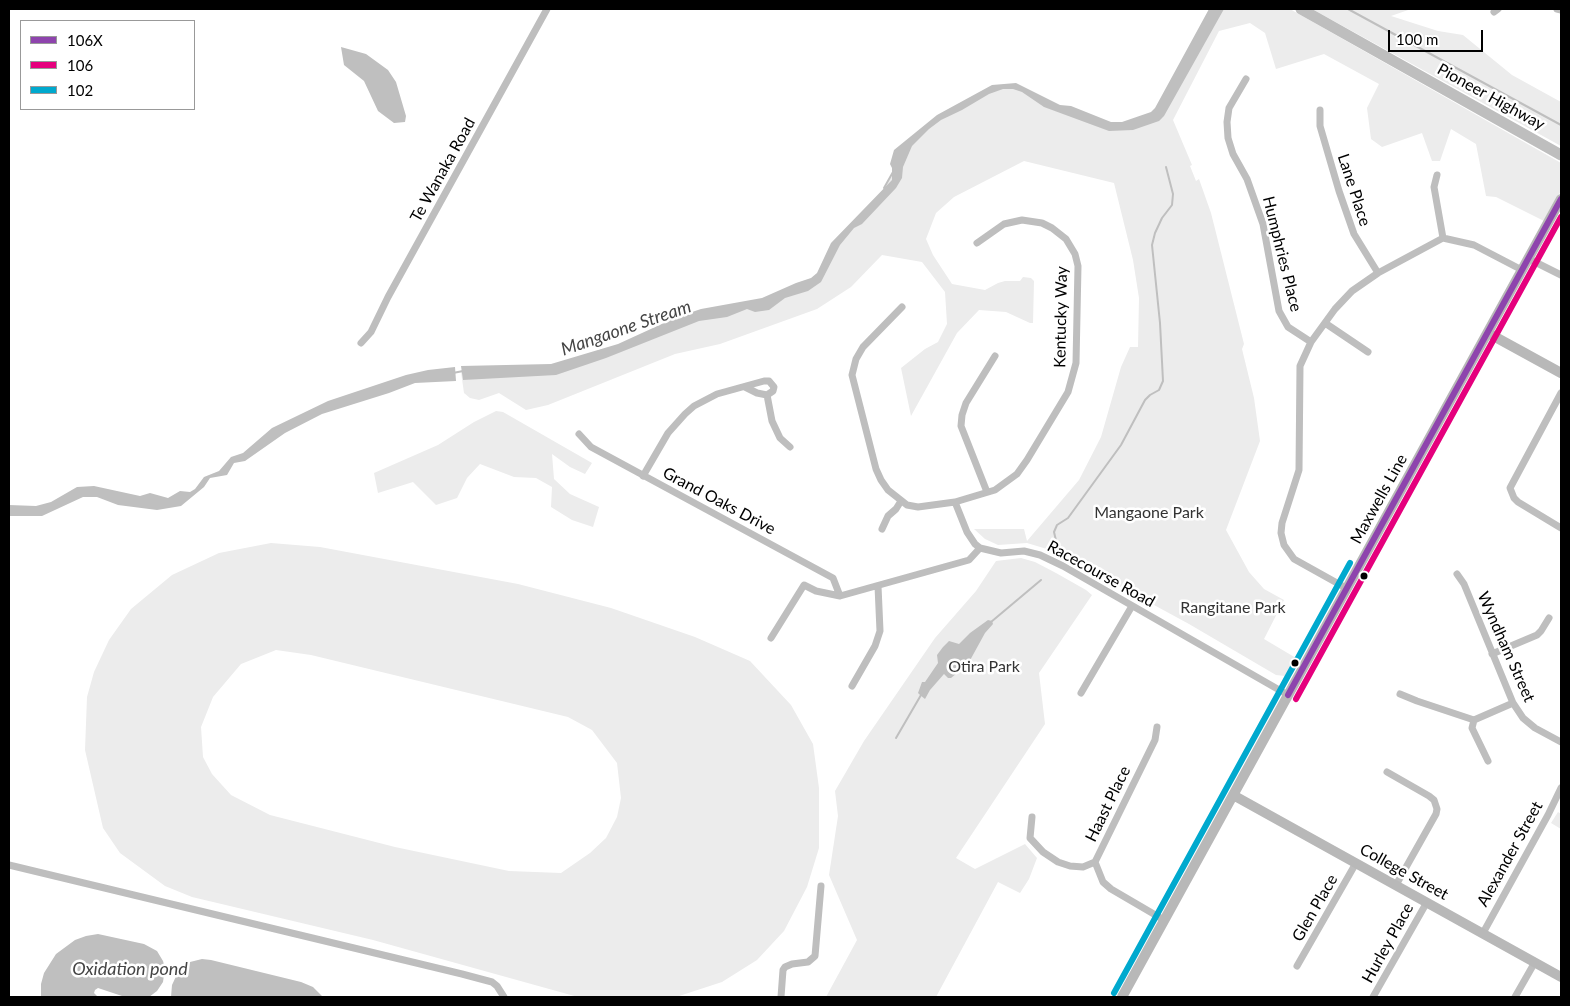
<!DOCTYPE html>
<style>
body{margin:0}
#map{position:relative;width:1570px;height:1006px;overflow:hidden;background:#fff;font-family:Lato,sans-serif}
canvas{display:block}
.frame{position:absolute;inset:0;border:10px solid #000;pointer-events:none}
.legend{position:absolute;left:20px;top:20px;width:175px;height:90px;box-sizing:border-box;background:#fff;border:1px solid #999;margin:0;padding:6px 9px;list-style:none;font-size:15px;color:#000}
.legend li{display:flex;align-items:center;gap:10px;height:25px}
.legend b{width:25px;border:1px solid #999}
.scale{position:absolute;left:1388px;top:30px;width:95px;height:22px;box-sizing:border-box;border:2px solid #000;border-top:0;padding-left:6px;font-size:15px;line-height:18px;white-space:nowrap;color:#000;-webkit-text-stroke:4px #fff;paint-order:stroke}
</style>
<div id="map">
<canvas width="1570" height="1006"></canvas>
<div class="frame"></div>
<ul class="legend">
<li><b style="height:6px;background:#8e44ad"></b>106X</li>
<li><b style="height:6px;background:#e5007d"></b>106</li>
<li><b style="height:6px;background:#00a9ce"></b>102</li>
</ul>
<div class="scale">100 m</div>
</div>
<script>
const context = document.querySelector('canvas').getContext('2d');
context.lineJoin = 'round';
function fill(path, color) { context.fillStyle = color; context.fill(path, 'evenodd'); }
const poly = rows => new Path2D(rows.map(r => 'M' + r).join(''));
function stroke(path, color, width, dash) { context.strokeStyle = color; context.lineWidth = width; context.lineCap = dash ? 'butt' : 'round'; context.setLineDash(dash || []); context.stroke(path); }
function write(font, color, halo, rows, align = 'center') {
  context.font = font + ' Lato,sans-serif'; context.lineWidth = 5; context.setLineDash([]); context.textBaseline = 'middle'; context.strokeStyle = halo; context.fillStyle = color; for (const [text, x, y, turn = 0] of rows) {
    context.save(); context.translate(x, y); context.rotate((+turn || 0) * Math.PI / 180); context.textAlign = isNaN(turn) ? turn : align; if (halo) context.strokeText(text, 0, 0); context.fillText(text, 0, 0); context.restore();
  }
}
const green = poly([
 [1216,9,1290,9,1561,163,1561,191,1544,221,1496,197,1486,196,1476,144,1451,129,1440,161,1432,161,1422,133,1382,147,1371,139,1367,108,1379,84,1324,54,1276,69,1265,33,1250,23,1219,31,1173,120,1192,165,1190,166,1196,181,1199,179,1211,213,1244,344,1242,349,1254,398,1260,441,1226,530,1249,572,1264,589,1284,600,1264,639,1296,658,1285,676,1276,675,1189,624,1062,555,1047,549,1027,543,998,545,985,539,974,529,1024,529,1027,541,1079,480,1101,437,1121,367,1130,347,1138,347,1139,298,1133,260,1114,183,1024,161,954,197,936,213,926,239,933,255,952,284,985,290,998,283,1005,281,1020,281,1023,277,1031,278,1034,281,1033,323,1030,323,1006,312,979,310,957,333,911,416,901,368,925,349,938,342,947,324,945,292,922,262,882,255,851,287,817,309,720,344,675,354,548,405,526,410,499,393,479,400,470,398,464,393,461,372,562,364,757,302,815,278,834,244,881,194,903,156,929,125,960,105,1012,84,1062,107,1105,124,1124,124,1155,114],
 [1312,9,1411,9,1391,16,1438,31,1463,35,1512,75,1561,102,1561,146],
 [496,411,503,412,592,463,585,474,570,467,552,454,554,479,570,494,599,507,593,527,572,520,551,507,552,487,536,478,514,477,480,464,467,478,457,498,436,505,413,482,378,493,374,473,438,445,474,422],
 [271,543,320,547,518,584,611,608,695,637,750,661,791,705,813,744,819,788,819,848,807,887,784,931,757,960,722,982,676,997,578,997,373,940,192,897,165,886,120,853,103,828,85,750,87,697,94,672,109,640,131,609,172,575,219,553],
 [276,650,311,655,568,717,592,730,617,763,621,798,617,817,606,838,590,853,561,873,509,871,395,847,270,815,231,795,212,774,203,757,201,727,213,697,241,664],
 [1021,558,1035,562,1056,573,1086,590,1092,595,1039,673,1045,724,956,858,975,869,1025,844,1037,858,1029,879,1020,893,998,882,936,997,826,997,857,940,829,875,838,816,835,791,864,741,935,638,976,591,996,561],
 [1558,812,1561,814,1561,829,1551,823]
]);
const water = poly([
 [1209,9,1224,9,1164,116,1159,121,1133,130,1109,131,1044,107,1022,92,1013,89,1003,89,989,94,962,110,941,120,929,129,912,146,903,167,902,178,896,188,862,224,854,228,840,245,821,282,808,291,785,298,769,310,755,312,747,309,727,317,699,321,606,358,556,375,463,380,461,366,551,364,618,344,677,317,701,309,762,298,796,283,811,278,817,273,831,243,892,180,892,168,890,164,894,150,937,115,992,85,1016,83,1060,105,1071,106,1111,122,1122,122,1151,112,1155,108],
 [341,47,366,54,388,70,396,82,406,116,405,122,394,123,378,111,364,81,344,65],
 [455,367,456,381,415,383,389,393,322,414,285,433,245,461,234,463,227,475,210,478,204,487,181,506,157,510,118,505,97,497,83,497,42,516,9,516,9,505,36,506,51,502,77,487,94,486,140,496,150,493,168,498,180,491,190,492,195,489,204,477,219,471,231,457,243,453,272,428,328,401,406,375,428,370],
 [988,620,992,621,993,624,985,633,968,664,951,678,948,678,944,674,930,690,925,699,920,695,918,693,922,682,925,682,938,663,937,655,943,647,949,641,959,644,970,633],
 [98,934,144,944,157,951,163,961,165,968,163,982,157,991,149,997,125,997,98,988,95,990,94,993,98,997,41,997,41,984,44,973,56,954,75,940,86,936],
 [202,959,211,960,301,982,313,987,323,997,171,997,172,985,179,970,190,962]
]);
const stream = poly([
 [1348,9,1561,125],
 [884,188,893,172],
 [453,373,463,371],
 [1058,549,1054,532,1057,525,1068,518,1121,445,1145,400,1150,395,1159,390,1163,381,1160,323,1152,245,1155,233,1162,218,1172,205,1173,194,1166,167],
 [991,622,1041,580],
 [896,738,921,695]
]);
const street = poly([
 [1557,9,1561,10],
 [1494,12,1498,9],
 [1246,79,1229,108,1227,122,1228,138,1233,154,1247,179,1263,224,1279,311,1288,327,1311,342],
 [1320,110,1320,126,1339,191,1354,234,1378,273],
 [1437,175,1434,187,1443,238],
 [1529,259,1561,275],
 [902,307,863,347,856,359,852,375,876,469,881,480,888,490,907,505,918,507,955,502,967,532,975,544,980,548],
 [1325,323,1368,352],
 [361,343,371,332,388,297,547,9],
 [1561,393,1510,488,1514,498,1518,502,1561,528],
 [767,395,772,421,780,438,790,447],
 [579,434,591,447,833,578,840,596],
 [643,476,668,433,685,414,694,406,717,394,764,381,769,381,774,387,773,391,767,395,757,393,745,387],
 [987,492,961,426,962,415,966,403,995,356],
 [955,502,995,490,1017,474,1027,460,1068,392,1076,363,1078,266,1075,254,1066,239,1052,228,1042,223,1022,220,1004,224,977,243],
 [882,529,888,516,896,509,901,501],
 [1457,574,1464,584,1513,703,1523,718,1535,728,1561,742],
 [1346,588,1294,559,1284,545,1281,533,1282,523,1299,470,1300,366,1311,342,1335,309,1352,291,1378,273,1443,238,1474,245,1522,270],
 [771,638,804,585,816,591,840,596,969,560,980,548,1001,553,1024,551,1040,555,1063,566,1288,695],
 [1492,654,1537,635,1541,631,1549,618],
 [852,686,875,646,880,631,878,586],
 [1081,693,1132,606],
 [1400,694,1417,701,1474,720,1513,703],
 [1474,720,1472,728,1488,761],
 [1157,727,1155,740,1095,862,1103,882,1111,889,1164,920],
 [1387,772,1429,796,1434,800,1437,809,1436,814,1396,885],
 [1032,817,1030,838,1043,852,1058,862,1070,866,1083,867,1095,862],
 [9,865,462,974,492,982,497,986,504,997],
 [1483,933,1548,815,1561,788],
 [1297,966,1356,863],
 [781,997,783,970,785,967,792,964,808,962,815,956,821,886],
 [1373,997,1427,902],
 [1515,997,1535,962]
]);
const secondary = poly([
 [1488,333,1561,373],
 [1233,795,1561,977],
 [1122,997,1561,199]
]);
const primary = poly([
 [1301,9,1561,155]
]);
const bus1 = poly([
 [1288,695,1561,199]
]);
const bus2 = poly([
 [1296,699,1561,217]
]);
const bus3 = poly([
 [1114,993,1350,563]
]);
const markers = [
 [1364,576,4.5,"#000"],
 [1295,663,4.5,"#000"]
];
const streetNames = [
 ["Pioneer Highway",1491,97,29],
 ["Te Wanaka Road",443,170,-61],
 ["Lane Place",1354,190,72],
 ["Humphries Place",1282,254,76],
 ["Kentucky Way",1061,317,-89],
 ["Maxwells Line",1379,499,-61],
 ["Grand Oaks Drive",719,501,28],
 ["Racecourse Road",1101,574,29],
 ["Wyndham Street",1506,647,66],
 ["Haast Place",1108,804,-64],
 ["Alexander Street",1510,854,-61],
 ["College Street",1404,872,29],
 ["Glen Place",1315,908,-60],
 ["Hurley Place",1388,943,-61]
];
const parkNames = [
 ["Mangaone Park",1149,513],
 ["Rangitane Park",1233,608],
 ["Otira Park",984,667]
];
const waterNames = [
 ["Mangaone Stream",626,328,-19],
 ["Oxidation pond",130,969]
];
fill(green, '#ececec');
fill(water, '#bfbfbf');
stroke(stream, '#bfbfbf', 2);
stroke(street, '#bebebe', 7);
stroke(secondary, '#b8b8b8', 10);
stroke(primary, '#bebebe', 11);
stroke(bus1, '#8e44ad', 6);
stroke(bus2, '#e5007d', 6);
stroke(bus3, '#00a9ce', 6);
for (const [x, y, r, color] of markers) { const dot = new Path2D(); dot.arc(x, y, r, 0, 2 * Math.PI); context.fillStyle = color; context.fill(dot); stroke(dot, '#fff', 2); }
write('16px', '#000', '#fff', streetNames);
write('16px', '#333', '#fff', parkNames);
write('italic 18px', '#444', '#fff', waterNames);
</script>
